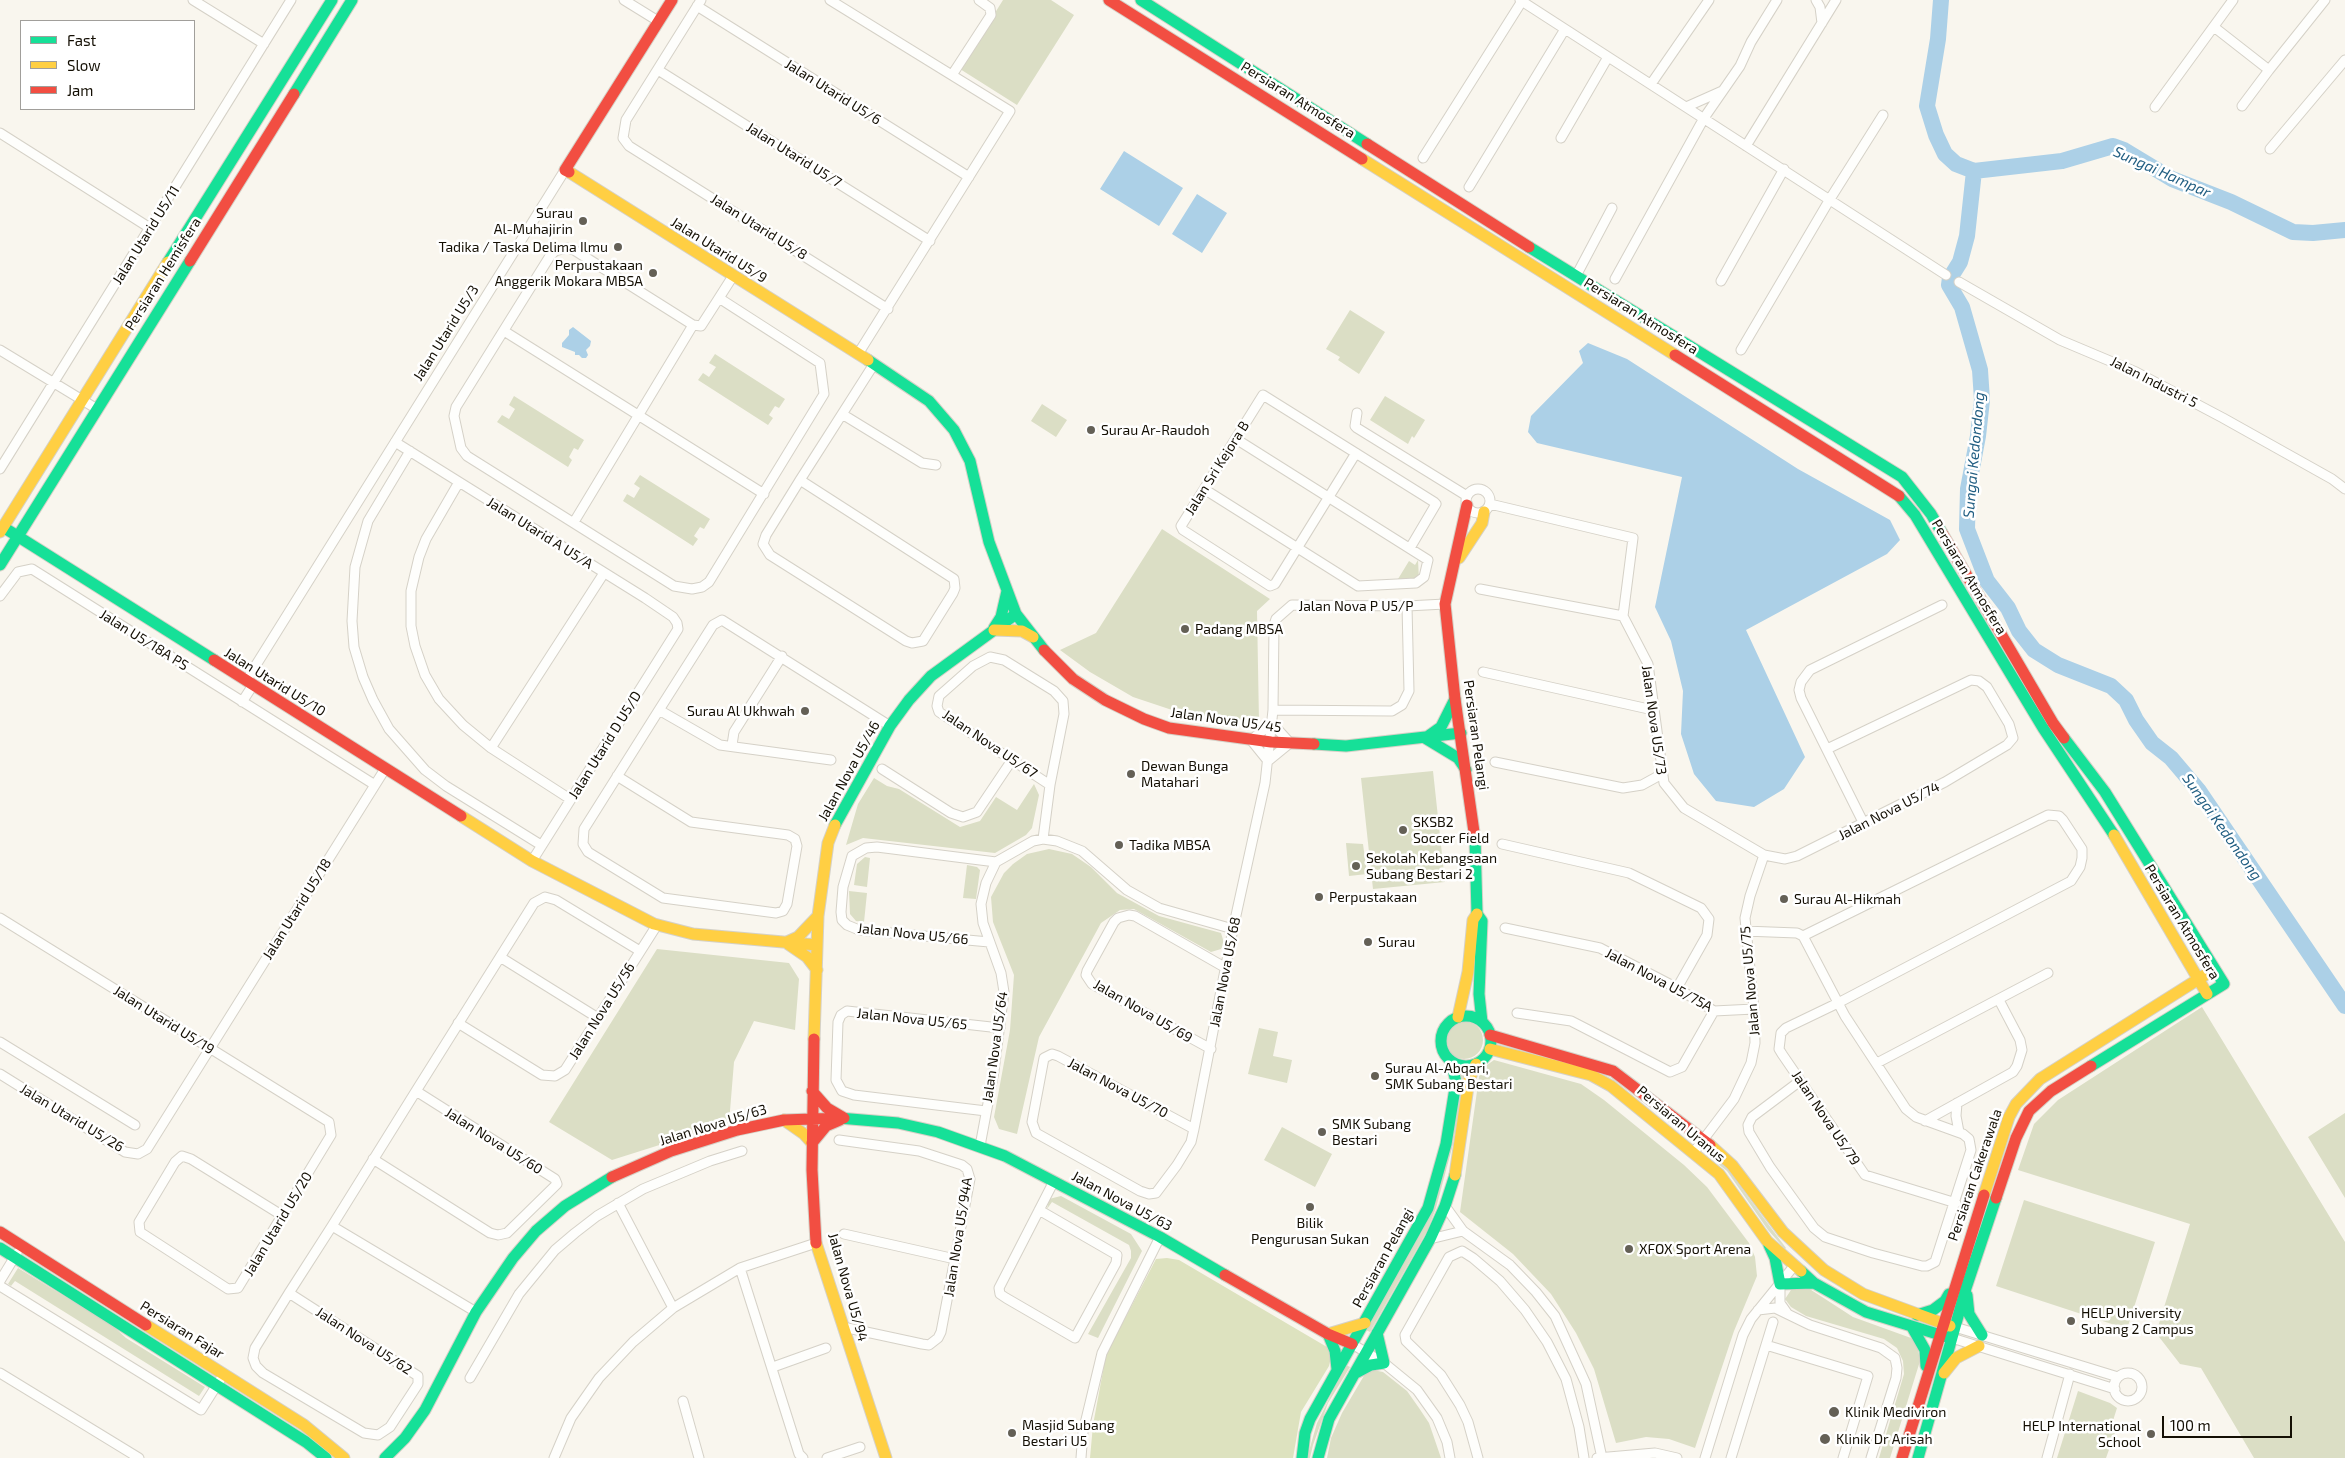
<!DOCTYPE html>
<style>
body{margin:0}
#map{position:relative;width:2345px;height:1458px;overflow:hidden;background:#f9f6ee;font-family:"Exo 2",sans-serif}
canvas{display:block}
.legend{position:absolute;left:20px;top:20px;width:175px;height:90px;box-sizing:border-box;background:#fff;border:1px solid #a19f9b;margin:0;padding:6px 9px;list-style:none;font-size:15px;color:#140f04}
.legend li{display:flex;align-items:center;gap:10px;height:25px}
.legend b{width:25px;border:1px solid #a19f9b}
.scale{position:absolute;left:2162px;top:1416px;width:130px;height:22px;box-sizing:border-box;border:2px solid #140f04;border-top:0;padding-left:6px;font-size:15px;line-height:18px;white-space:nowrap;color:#140f04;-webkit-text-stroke:4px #fff;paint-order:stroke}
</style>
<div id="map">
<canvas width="2345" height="1458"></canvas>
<ul class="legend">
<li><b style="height:6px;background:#16e098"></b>Fast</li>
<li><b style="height:6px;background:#ffcf43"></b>Slow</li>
<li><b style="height:6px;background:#f24e42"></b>Jam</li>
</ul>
<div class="scale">100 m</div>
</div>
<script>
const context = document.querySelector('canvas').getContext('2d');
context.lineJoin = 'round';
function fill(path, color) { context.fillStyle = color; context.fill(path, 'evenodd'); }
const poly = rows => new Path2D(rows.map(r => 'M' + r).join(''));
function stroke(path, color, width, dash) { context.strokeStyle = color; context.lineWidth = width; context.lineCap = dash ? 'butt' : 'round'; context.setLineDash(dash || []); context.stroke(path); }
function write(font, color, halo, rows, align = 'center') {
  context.font = font + ' "Exo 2",sans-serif'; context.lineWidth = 5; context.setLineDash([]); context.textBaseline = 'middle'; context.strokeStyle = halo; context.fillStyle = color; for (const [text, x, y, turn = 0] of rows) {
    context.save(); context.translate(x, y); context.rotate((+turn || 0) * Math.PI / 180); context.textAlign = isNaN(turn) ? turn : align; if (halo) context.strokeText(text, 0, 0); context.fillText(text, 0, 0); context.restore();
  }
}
const green = poly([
 [1003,0,1051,0,1074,15,1017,105,960,69],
 [1350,310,1385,332,1359,374,1338,360,1340,357,1326,349],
 [715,354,785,399,779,408,775,406,769,415,773,418,768,425,698,380,703,373,709,377,716,367,709,363],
 [514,396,584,440,578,450,574,448,569,457,572,460,568,467,497,422,502,415,509,419,515,409,509,405],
 [1385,396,1425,420,1414,438,1412,436,1408,444,1370,420],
 [1042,404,1067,420,1056,437,1031,421],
 [640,475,710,519,704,529,700,527,694,536,698,539,693,546,623,501,627,494,634,498,640,488,634,484],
 [1162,529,1270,599,1257,611,1259,722,1181,713,1133,697,1090,672,1060,650,1096,633],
 [1418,560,1419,580,1398,579,1409,561,1415,565],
 [1433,771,1445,882,1373,889,1361,778],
 [874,778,887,786,899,789,960,827,980,821,996,797,1017,810,1034,784,1039,795,1032,828,1026,835,995,853,863,838,846,845,858,804],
 [1346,843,1363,844,1367,874,1349,876],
 [1049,849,1072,854,1091,867,1117,893,1159,916,1221,933,1224,943,1221,949,1211,952,1134,909,1120,910,1101,923,1039,1037,1017,1134,999,1129,994,1117,1010,1030,1014,975,993,922,991,897,1004,873,1013,864,1027,854],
 [865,857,870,858,867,887,854,885,857,864],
 [967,865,977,867,980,870,976,899,963,898],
 [849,891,867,893,864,922,856,921,850,914],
 [657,949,789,963,799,979,795,1030,754,1021,734,1062,729,1123,612,1160,549,1122],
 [2202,1007,2345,1242,2345,1458,2254,1458,2201,1368,2180,1364,2156,1333,2190,1224,2018,1170,2034,1124,2058,1100],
 '1445 1040a19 19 0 1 1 38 0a19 19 0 1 1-38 0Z',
 [1259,1028,1278,1032,1273,1056,1292,1060,1287,1083,1248,1074],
 [1494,1060,1581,1084,1604,1100,1684,1165,1707,1187,1749,1243,1755,1257,1757,1276,1734,1331,1695,1448,1669,1439,1646,1437,1616,1443,1594,1369,1576,1333,1551,1294,1513,1254,1460,1212,1480,1070],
 [1457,1071,1466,1071,1452,1148,1436,1208,1427,1231,1370,1332,1366,1330,1424,1228],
 [2345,1113,2345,1198,2308,1137],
 [1282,1127,1332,1154,1315,1187,1264,1160],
 [1715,1158,1728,1170,1786,1248,1785,1249,1768,1230,1727,1171,1713,1160],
 [1061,1196,1131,1234,1142,1251,1098,1338,1088,1334,1131,1258,1131,1251,1129,1245,1052,1202,1047,1209,1049,1199],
 [2024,1200,2155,1242,2127,1329,1996,1286],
 [18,1268,113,1326,126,1338,205,1387,199,1396,15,1281,11,1286,8,1284],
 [1805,1286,1853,1317,1911,1338,1917,1343,1920,1361,1890,1458,1879,1458,1904,1374,1903,1361,1897,1348,1884,1339,1806,1316,1791,1307,1785,1299,1791,1290],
 [1346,1365,1350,1367,1328,1403,1313,1445,1310,1458,1307,1458,1317,1423],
 [1373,1370,1383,1372,1407,1391,1419,1408,1429,1423,1441,1458,1327,1458,1331,1438,1342,1413,1365,1374],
 [2078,1391,2110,1403,2117,1408,2110,1430,2115,1433,2106,1458,2057,1458]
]);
const forest = poly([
 [1167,1258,1179,1260,1327,1347,1331,1357,1329,1366,1301,1412,1293,1458,1090,1458,1093,1425,1106,1355,1156,1259]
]);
const water = poly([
 [1124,151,1183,188,1159,226,1100,189],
 [1197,194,1227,213,1202,253,1172,234],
 [573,327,591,341,590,346,586,350,588,355,586,358,582,358,579,355,575,355,575,352,562,347,562,343,569,335,569,330],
 [1588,343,1627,359,1798,469,1890,520,1900,540,1887,554,1746,630,1805,757,1784,789,1754,807,1716,801,1694,774,1681,734,1683,691,1671,641,1655,607,1682,477,1537,443,1528,432,1531,416,1583,363,1579,351]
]);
const river = poly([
 [1941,0,1938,39,1927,106,1936,135,1945,154,1956,164,1974,171,1967,236,1960,262,1950,278,1949,285,1962,307,1980,370,1982,400,1978,436,1968,489,1967,529,1987,581,2008,608,2019,631,2034,650,2058,665,2111,686,2126,700,2136,720,2152,743,2171,758,2199,791,2345,1006],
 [1974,171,2062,161,2113,146,2124,150,2172,179,2231,202,2293,232,2313,233,2345,230]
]);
const street = poly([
 [193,0,264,44],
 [624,0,658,21],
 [701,0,626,120,623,138,629,146,888,309],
 [830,0,1010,111,858,354],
 [1520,0,1946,275],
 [1816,0,1820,7,1822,23],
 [697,6,969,177],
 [2214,27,2269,70,2242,106],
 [658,70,930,241],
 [2269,70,2325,0],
 [952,75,991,15,990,8,979,0],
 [1651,84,1709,0],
 [1686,107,1722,91],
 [2155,107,2233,0],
 [0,133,150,228],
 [1561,138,1608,57],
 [1746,146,1836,0],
 [2270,149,2345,60],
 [1423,158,1522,1],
 [1469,187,1565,29],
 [567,248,574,250,693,325,701,326,719,298,820,363,824,394,709,582,702,587,692,589,674,586,467,456,461,448,454,416,456,407,550,256,555,251,567,248],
 [1576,276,1612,208],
 [1615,279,1704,118,1740,66,1751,42,1777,0],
 [1721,281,1784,169],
 [1959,282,2060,340,2136,372,2223,418,2332,479,2345,489],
 [719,298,733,276],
 [504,331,764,494],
 [0,350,97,409],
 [1741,350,1830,199,1883,115],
 [1357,413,1355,426,1357,428,1467,496],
 [842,414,922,463,936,465],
 [395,442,645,598,673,617,677,623,678,629,532,861],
 [410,451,368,521,355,567,352,621,354,647,363,677,373,700,389,729,425,770,446,786,541,845],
 [1356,453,1275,584,1270,586,1183,530,1181,526,1263,395,1434,502,1436,504,1410,548],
 [0,469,291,0],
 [800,480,954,579,955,588,953,593,923,641,912,643,906,641,770,555,763,544,766,535,800,480,874,364],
 [459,482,426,539,419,557,411,591,411,626,415,646,425,675,439,699,463,725,491,748,570,799],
 '1466 501a12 12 0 1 1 24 0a12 12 0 1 1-24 0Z',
 [1204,489,1358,586,1416,583,1424,577,1428,560,1236,439],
 [1490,504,1633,538,1623,616,1648,664,1664,783,1684,808,1764,855,1785,859,1797,856,1945,782,2007,745,2013,738,2009,724,1987,687,1979,681,1971,680,1827,749],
 [574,522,693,325],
 [1480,589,1623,616],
 [0,596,18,572,32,569,375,785],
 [1483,672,1653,710],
 [246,681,565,170],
 [242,702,253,685],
 [659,710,720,745,831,760],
 [1273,710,1392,711,1402,705,1409,691,1407,606],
 [732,745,734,732,782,656],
 [491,748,604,573],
 [1268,761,1290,743,1272,723],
 [1268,761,1251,740,1272,723],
 [1495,762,1623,788,1642,785,1662,774],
 [882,769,951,813,963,817,977,812,1012,760],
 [617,776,691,822,788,835,795,839,797,846,787,904,783,911,776,913,663,898,588,852,583,844,584,829,659,710,713,625,722,620,890,726],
 [1864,824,1801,698,1799,690,1801,682,1810,670,1942,605],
 [1043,839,1050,785,1064,714,1063,701,1054,691,1004,660,990,657,973,666,939,696,937,706,939,712,1050,785],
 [1502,844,1629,873,1701,908,1709,919,1707,935,1677,988],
 [0,918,329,1122,331,1135,238,1288,228,1289,140,1232,139,1222,175,1162,182,1156,191,1159,283,1216],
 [1505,928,1600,948,1677,988,1714,1011,1754,1009],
 [1744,931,1797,933,1803,936,1845,1016,1906,1109,1916,1117,1963,1134,1969,1139,1971,1150,1935,1262,1927,1266,1922,1266,1873,1253,1825,1237,1814,1228,1770,1167,1749,1132,1748,1125,1752,1117,1800,1081],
 [1803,936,2048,815,2059,816,2063,820,2082,849,2082,858,2080,867,2071,881,1838,1003,1786,1028,1781,1033,1779,1049,1782,1054,1865,1175,1956,1203],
 [989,942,859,930,847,925,842,920,841,912,843,887,852,856,866,848,877,847,996,862],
 [500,957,598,1018],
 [1517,1013,1571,1021,1670,1072,1682,1067,1714,1011],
 [458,1023,542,1075,555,1076,565,1070,657,925],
 [0,1042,135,1125],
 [1211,1049,1092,984,1086,975,1087,971,1114,922,1118,918,1129,915,1135,916,1226,968],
 [1877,1063,2048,973],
 [0,1074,125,1152,138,1154,147,1149,385,769],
 [1957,1103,1956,1116,1959,1132],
 [986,1111,854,1095,842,1091,836,1080,838,1022,841,1015,847,1011,1000,1028],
 [1925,1121,2013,1072,2017,1066,2022,1050,2020,1040,1999,1000],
 [1194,1129,1058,1056,1052,1054,1044,1058,1032,1122,1036,1133,1140,1191,1149,1194,1156,1193,1177,1165,1191,1142,1194,1129,1233,929,1265,783,1273,710,1274,625,1276,619,1292,605,1407,606,1445,604],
 [839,1140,919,1151,962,1165,967,1169,970,1179,941,1332,938,1338,929,1345,922,1344,843,1327],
 [980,1146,994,1071,1004,992,1001,973,983,923,981,904,986,883,996,862,1033,841,1043,839,1057,841,1082,851,1127,890,1159,908,1233,929],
 [1694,1152,1734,1099,1751,1063,1755,1043,1754,1009,1745,918,1750,896,1764,855],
 [373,1159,490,1233,498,1235,507,1233,557,1184,555,1179,416,1091],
 [618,1203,673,1308],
 [1445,1206,1463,1231,1510,1265,1536,1292,1555,1316,1586,1384,1602,1458],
 [1039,1210,1117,1255,1116,1263,1075,1338,1006,1298,1000,1294,999,1288,1054,1181],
 [332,1226,476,1312],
 [844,1234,955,1259],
 [1430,1239,1463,1231],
 [740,1268,799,1454,803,1458],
 [0,1281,17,1253],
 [1780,1284,1780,1303,1787,1313],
 [0,1286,201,1410,220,1380],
 [289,1293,418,1376,418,1384,390,1427,378,1435,364,1433,263,1373,256,1366,253,1358,255,1348,289,1293,332,1226,416,1091,534,903,545,897,556,900,640,951],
 [1758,1310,1775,1308,1810,1325,1881,1348,1895,1358,1897,1368,1896,1378,1871,1458],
 [1955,1327,2118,1377],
 [1952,1338,2115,1389],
 [1352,1344,1384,1363,1417,1390,1437,1418,1447,1442,1450,1458],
 [1766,1345,1868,1376,1843,1458],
 [773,1367,826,1348],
 [0,1373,139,1458],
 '2114 1387a14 14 0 1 1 28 0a14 14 0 1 1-28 0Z',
 [470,1378,519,1294,555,1250,575,1233,597,1216,643,1189,710,1161,742,1151],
 [683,1401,699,1458],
 [554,1458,571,1418,599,1378,633,1342,673,1308,740,1268,816,1243],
 [827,1458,860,1447],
 [1081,1458,1083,1432,1102,1353,1160,1237],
 [1478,1458,1468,1422,1460,1405,1441,1375,1406,1341,1405,1335,1449,1257,1462,1251,1473,1258,1500,1281,1525,1310,1547,1342,1566,1379,1579,1427,1584,1458],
 [1597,1458,1655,1453,1677,1458],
 [1705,1458,1743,1335,1751,1319,1794,1266],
 [1731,1458,1773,1322],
 [2047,1458,2070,1374]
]);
const fast = poly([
 [1141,0,1367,144],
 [294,94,352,0],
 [1529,247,1902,477,1931,514,1942,533],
 [168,262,332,0],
 [868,360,929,401,954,430,970,461,989,542,1016,614,1044,650],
 [1899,496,1915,515,2043,728,2114,835],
 [3,527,214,660],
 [0,565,190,261],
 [994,628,1001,617,1007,591],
 [1427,737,1441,727,1455,699],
 [1425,738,1458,758,1466,770],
 [2064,738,2105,792,2224,984,2091,1066],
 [1314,744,1346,746,1461,733],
 [835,825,890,726,909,700,931,676,1016,614],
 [1475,839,1477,914,1482,921,1479,994,1482,1022],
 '1441 1041a25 25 0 1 1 50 0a25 25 0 1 1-50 0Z',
 [839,1118,898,1123,938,1132,1005,1156,1160,1237,1225,1275],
 [1769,1245,1775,1258,1780,1284,1814,1283],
 [0,1248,306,1442,326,1458],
 [1801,1271,1814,1283,1866,1312,1947,1337],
 [1967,1295,1969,1314,1982,1335],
 [1917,1315,1933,1310,1945,1301,1949,1294],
 [1912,1327,1925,1350,1926,1366],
 [1328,1334,1335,1351,1337,1369],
 [1354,1374,1371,1365,1384,1363,1377,1333],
 [385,1458,405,1438,425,1410,476,1312,513,1258,536,1231,565,1206,612,1177],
 [1302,1458,1305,1433,1310,1419,1428,1208,1446,1144,1456,1082,1451,1061],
 [1318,1458,1329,1419,1430,1239,1445,1206,1455,1175],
 [1918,1458,1966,1288,1996,1198]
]);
const slow = poly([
 [1362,159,1675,355],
 [569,172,868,360],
 [0,532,168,262],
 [1459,558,1482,523,1484,512],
 [994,630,1022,631,1033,637],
 [461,816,532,861,654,924,693,934,817,945],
 [2114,835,2207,994],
 [787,942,798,937,818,916],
 [788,944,807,957,817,970],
 [1458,1017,1468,972,1473,920,1477,914],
 [814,1039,818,916,828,843,835,825],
 [1490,1049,1591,1075,1611,1086,1719,1174,1767,1241,1801,1271],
 [784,1120,804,1134,812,1143],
 [1710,1145,1732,1165,1783,1232,1824,1270,1863,1294,1950,1326],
 [1455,1175,1469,1080,1476,1064],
 [1984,1195,2009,1117,2016,1104,2040,1079,2205,975],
 [816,1243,886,1458],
 [146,1325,304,1425,344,1458],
 [1328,1334,1365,1323],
 [1944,1373,1956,1358,1979,1346]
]);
const jam = poly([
 [1109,0,1362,159],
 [1367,144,1529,247],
 [569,172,565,170,672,0],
 [190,261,294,94],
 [1675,355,1899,496],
 [1467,505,1445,604,1455,699,1475,839],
 [1942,533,2053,723,2064,738],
 [1044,650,1073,679,1105,700,1144,719,1169,728,1271,742,1314,744],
 [214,660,461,816],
 [1490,1035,1613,1071,1710,1145],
 [814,1039,812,1170,816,1243],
 [812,1091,827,1108,844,1118],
 [812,1143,826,1126,840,1120],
 [612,1177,671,1151,737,1130,784,1120,839,1118],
 [1996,1198,2016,1138,2029,1111,2051,1091,2091,1066],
 [0,1232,146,1325],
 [1225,1275,1328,1334,1352,1344],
 [1902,1458,1984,1195]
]);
const markers = [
 [583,221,5,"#646056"],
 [618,247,5,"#646056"],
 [653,273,5,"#646056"],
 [1091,430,5,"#646056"],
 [1185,629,5,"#646056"],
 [805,711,5,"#646056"],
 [1131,774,5,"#646056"],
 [1403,830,5,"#646056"],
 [1119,845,5,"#646056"],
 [1356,866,5,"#646056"],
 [1319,897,5,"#646056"],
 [1784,899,5,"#646056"],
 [1368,942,5,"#646056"],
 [1375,1076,5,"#646056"],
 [1322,1132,5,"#646056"],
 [1310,1207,5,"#646056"],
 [1629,1249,5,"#646056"],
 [2071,1321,5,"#646056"],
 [1834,1412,6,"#646056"],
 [1012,1433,5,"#646056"],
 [2151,1434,5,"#646056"],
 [1825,1439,6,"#646056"]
];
const streetNames = [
 ["Jalan Utarid U5/6",833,92,32],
 ["Persiaran Atmosfera",1298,100,32],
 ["Jalan Utarid U5/7",794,155,32],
 ["Jalan Utarid U5/8",759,227,32],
 ["Jalan Utarid U5/11",146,235,-58],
 ["Jalan Utarid U5/9",719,250,32],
 ["Persiaran Hemisfera",163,274,-58],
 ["Persiaran Atmosfera",1641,316,32],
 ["Jalan Utarid U5/3",446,333,-58],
 ["Jalan Industri 5",2154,382,27],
 ["Jalan Sri Kejora B",1217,468,-58],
 ["Jalan Utarid A U5/A",540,533,32],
 ["Persiaran Atmosfera",1969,577,59],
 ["Jalan Nova P U5/P",1356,606],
 ["Jalan U5/18A PS",144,640,32],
 ["Jalan Utarid U5/10",275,682,32],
 ["Jalan Nova U5/45",1226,720,8],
 ["Jalan Nova U5/73",1654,720,82],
 ["Persiaran Pelangi",1476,735,82],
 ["Jalan Nova U5/67",990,744,34],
 ["Jalan Utarid D U5/D",605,745,-58],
 ["Jalan Nova U5/46",849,771,-61],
 ["Jalan Nova U5/74",1889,811,-27],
 ["Jalan Utarid U5/18",297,909,-58],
 ["Persiaran Atmosfera",2182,922,59],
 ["Jalan Nova U5/66",913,934,6],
 ["Jalan Nova U5/68",1225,972,-79],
 ["Jalan Nova U5/75A",1659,980,28],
 ["Jalan Nova U5/75",1750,981,-95],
 ["Jalan Nova U5/56",602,1011,-58],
 ["Jalan Nova U5/69",1143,1011,30],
 ["Jalan Nova U5/65",912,1019,6],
 ["Jalan Utarid U5/19",164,1020,32],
 ["Jalan Nova U5/64",995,1047,-82],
 ["Jalan Nova U5/70",1118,1088,28],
 ["Jalan Utarid U5/26",72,1118,31],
 ["Jalan Nova U5/79",1826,1118,56],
 ["Persiaran Uranus",1681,1124,40],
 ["Jalan Nova U5/63",713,1125,-17],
 ["Jalan Nova U5/60",494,1141,32],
 ["Persiaran Cakerawala",1975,1175,-71],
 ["Jalan Nova U5/63",1122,1201,28],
 ["Jalan Utarid U5/20",278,1224,-59],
 ["Jalan Nova U5/94A",958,1237,-81],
 ["Persiaran Pelangi",1383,1258,-61],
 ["Jalan Nova U5/94",848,1287,74],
 ["Persiaran Fajar",182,1330,32],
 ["Jalan Nova U5/62",364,1341,33]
];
const poiNames = [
 ["Surau",573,213,"right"],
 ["Al-Muhajirin",573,229,"right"],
 ["Tadika / Taska Delima Ilmu",608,247,"right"],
 ["Perpustakaan",643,265,"right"],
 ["Anggerik Mokara MBSA",643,281,"right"],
 ["Surau Ar-Raudoh",1101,430],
 ["Padang MBSA",1195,629],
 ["Surau Al Ukhwah",795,711,"right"],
 ["Dewan Bunga",1141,766],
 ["Matahari",1141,782],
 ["SKSB2",1413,822],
 ["Soccer Field",1413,838],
 ["Tadika MBSA",1129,845],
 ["Sekolah Kebangsaan",1366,858],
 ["Subang Bestari 2",1366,874],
 ["Perpustakaan",1329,897],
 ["Surau Al-Hikmah",1794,899],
 ["Surau",1378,942],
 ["Surau Al-Abqari,",1385,1068],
 ["SMK Subang Bestari",1385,1084],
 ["SMK Subang",1332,1124],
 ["Bestari",1332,1140],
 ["Bilik",1310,1223,"center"],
 ["Pengurusan Sukan",1310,1239,"center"],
 ["XFOX Sport Arena",1639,1249],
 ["HELP University",2081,1313],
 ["Subang 2 Campus",2081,1329],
 ["Klinik Mediviron",1845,1412],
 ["Masjid Subang",1022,1425],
 ["Bestari U5",1022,1441],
 ["HELP International",2141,1426,"right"],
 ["School",2141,1442,"right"],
 ["Klinik Dr Arisah",1836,1439]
];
const waterNames = [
 ["Sungai Hampar",2162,172,24],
 ["Sungai Kedondong",1974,455,-85],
 ["Sungai Kedondong",2222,827,55]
];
fill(green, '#dbdec5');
fill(forest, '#dde2bf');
fill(water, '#acd0e7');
stroke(river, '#acd0e7', 16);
stroke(street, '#d5d1c7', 11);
stroke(fast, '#d5d1c7', 13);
stroke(slow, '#d5d1c7', 13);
stroke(jam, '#d5d1c7', 13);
stroke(street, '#fefefc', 9);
stroke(fast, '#16e098', 11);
stroke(slow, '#ffcf43', 11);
stroke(jam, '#f24e42', 11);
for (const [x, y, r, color] of markers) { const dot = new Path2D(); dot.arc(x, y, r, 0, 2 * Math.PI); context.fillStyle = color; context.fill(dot); stroke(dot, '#fff', 2); }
write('14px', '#140f04', '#fff', streetNames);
write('14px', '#140f04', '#fff', poiNames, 'left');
write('italic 15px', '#215e82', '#fff', waterNames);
</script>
